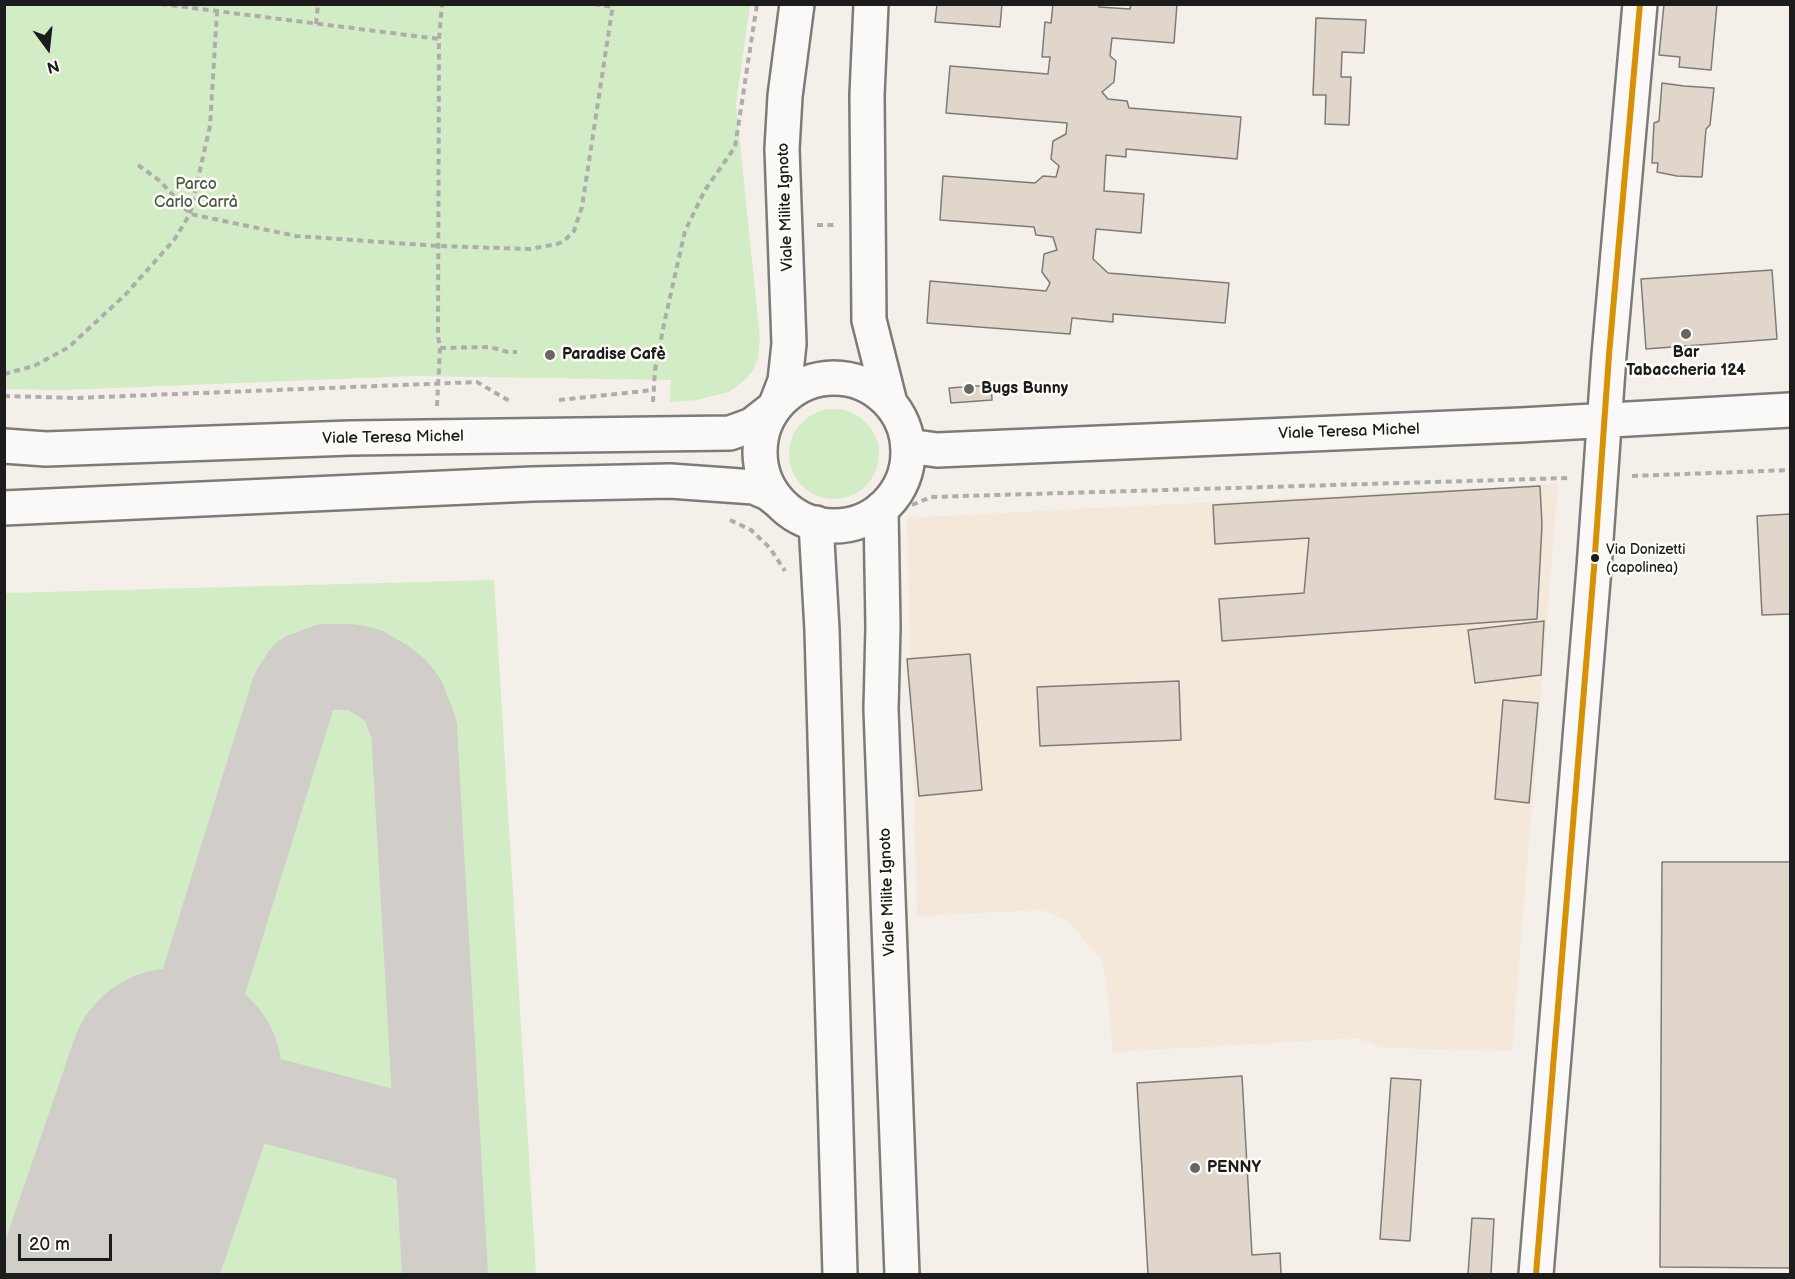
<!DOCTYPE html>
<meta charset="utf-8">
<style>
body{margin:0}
#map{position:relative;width:1795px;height:1279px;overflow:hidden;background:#f4efe9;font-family:"Balsamiq Sans",sans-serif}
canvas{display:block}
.frame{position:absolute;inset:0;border:6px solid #1c1c1c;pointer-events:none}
.north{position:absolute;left:18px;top:18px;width:60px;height:60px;-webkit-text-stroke:4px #fdfcf7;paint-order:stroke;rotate:165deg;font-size:16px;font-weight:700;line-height:24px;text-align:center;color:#1c1c1c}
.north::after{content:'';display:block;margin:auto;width:21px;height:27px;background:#1c1c1c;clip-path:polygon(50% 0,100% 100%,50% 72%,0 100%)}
.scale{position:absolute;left:18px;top:1234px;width:94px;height:27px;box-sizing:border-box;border:3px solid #1c1c1c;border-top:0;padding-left:8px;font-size:18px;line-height:21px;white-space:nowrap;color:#1c1c1c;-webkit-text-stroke:4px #fdfcf7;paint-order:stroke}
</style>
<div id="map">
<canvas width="1795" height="1279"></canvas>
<div class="frame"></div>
<div class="north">N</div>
<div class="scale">20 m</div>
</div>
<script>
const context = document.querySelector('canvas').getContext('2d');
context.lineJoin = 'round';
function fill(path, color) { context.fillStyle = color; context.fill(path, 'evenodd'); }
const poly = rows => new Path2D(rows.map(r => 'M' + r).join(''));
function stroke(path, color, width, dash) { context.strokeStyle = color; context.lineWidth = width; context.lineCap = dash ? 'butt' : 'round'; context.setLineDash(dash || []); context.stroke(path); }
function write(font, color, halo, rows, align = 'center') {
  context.font = font + ' "Balsamiq Sans",sans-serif'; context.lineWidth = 5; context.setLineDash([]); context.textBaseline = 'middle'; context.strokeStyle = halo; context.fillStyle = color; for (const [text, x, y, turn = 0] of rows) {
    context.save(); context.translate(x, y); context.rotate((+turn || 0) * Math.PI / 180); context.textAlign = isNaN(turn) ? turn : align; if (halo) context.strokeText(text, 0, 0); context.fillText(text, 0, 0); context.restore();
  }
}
const built = poly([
 [1558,484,1512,1051,1384,1048,1357,1038,1113,1052,1106,980,1101,960,1068,921,1041,910,917,916,907,518]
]);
const green = poly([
 [5,4,750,5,736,104,760,339,758,358,753,370,746,379,729,392,697,400,670,402,671,380,414,376,63,390,5,389],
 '789 454a45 45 0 1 1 90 0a45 45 0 1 1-90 0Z',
 [494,580,536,1274,5,1274,5,593]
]);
const taxiway = poly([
 [436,1145,175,1075,293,694,297,686,305,675,326,667,351,667,365,670,380,679,394,689,403,700,414,728,445,1274]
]);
const runway = poly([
 [107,1274,175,1075]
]);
const building = poly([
 [937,4,1002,4,1000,27,935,22,937,4],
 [1053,4,1100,4,1099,7,1130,9,1131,4,1177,4,1174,43,1112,38,1110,56,1116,61,1114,82,1102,92,1108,99,1127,101,1129,108,1241,117,1237,159,1126,149,1126,157,1106,155,1104,191,1144,194,1141,233,1096,229,1093,259,1108,273,1229,283,1225,323,1113,314,1113,322,1072,318,1070,334,927,323,930,281,1046,291,1050,283,1042,272,1044,254,1057,250,1053,237,1036,235,1034,227,940,220,943,176,1035,183,1043,176,1056,177,1059,166,1051,159,1053,141,1066,134,1067,123,946,113,950,66,1048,74,1050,57,1042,57,1045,22,1051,23,1053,4],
 [1664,4,1717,4,1711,70,1679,67,1680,57,1659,55,1664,4],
 [1316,18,1366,20,1364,53,1342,52,1341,77,1351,77,1349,125,1325,124,1326,95,1313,95,1316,18],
 [1662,83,1684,86,1714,88,1710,125,1706,129,1702,177,1677,176,1657,172,1658,163,1652,163,1654,123,1659,121,1662,83],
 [1772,270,1777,339,1646,349,1641,279,1772,270],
 [991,385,992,400,951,403,949,388,991,385],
 [1540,486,1542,525,1537,619,1222,641,1219,599,1304,593,1309,538,1215,544,1213,505,1540,486],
 [1790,514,1790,614,1762,615,1757,516,1790,514],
 [1544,621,1541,675,1475,683,1468,630,1544,621],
 [970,654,982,790,919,796,907,659,970,654],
 [1179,681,1181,740,1040,746,1037,687,1179,681],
 [1503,700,1538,703,1529,803,1495,799,1503,700],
 [1662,862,1790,862,1790,1268,1660,1267,1662,862],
 [1242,1076,1252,1255,1280,1253,1281,1274,1148,1274,1137,1083,1242,1076],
 [1391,1078,1421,1080,1410,1241,1380,1239,1391,1078],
 [1472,1218,1494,1219,1491,1274,1468,1274,1472,1218]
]);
const path = poly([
 [161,4,439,39],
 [594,4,613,7],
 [316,24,318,4],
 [138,165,160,181,190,214,296,236,439,246,530,249,557,244,564,241,574,231,582,207,613,4],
 [817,225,836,225],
 [440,348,490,347,508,352,517,352],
 [4,374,34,366,69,347,125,295,174,240,190,214,210,126,217,12],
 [4,396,76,398,477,382,511,402],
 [559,400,654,390],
 [653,402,655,370,664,324,685,231,705,190,735,147,757,4],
 [437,406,440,348,438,336,439,39,442,4],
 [1632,476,1790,470],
 [912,505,931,497,1568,478],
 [730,520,751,530,770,548,785,571]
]);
const minor = poly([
 [908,446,937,450,1521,425,1790,410],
 [1536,1274,1594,568,1609,355,1640,4]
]);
const tertiary = poly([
 [4,446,46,449,350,438,730,433,752,425,775,407],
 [4,508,532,484,670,481,754,487,768,493,777,500]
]);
const secondary = poly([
 [871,4,867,95,869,320,890,403],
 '760 452a74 74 0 1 1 148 0a74 74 0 1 1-148 0Z',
 [775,407,785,381,789,344,782,149,785,96,797,4],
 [881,509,883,627,881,709,902,1274],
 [816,523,822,630,840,1274]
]);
const bus1 = poly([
 [1536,1274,1594,568,1609,355,1640,4]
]);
const markers = [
 [1686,334,6,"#686664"],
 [550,355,6,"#686664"],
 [969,389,6,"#686664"],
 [1595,558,5,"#1c1c1c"],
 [1195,1168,6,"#686664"]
];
const busNames = [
 ["Via Donizetti",1606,550],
 ["(capolinea)",1606,568]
];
const parkNames = [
 ["Parco",196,185],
 ["Carlo Carrà",196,203]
];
const streetNames = [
 ["Viale Milite Ignoto",786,207,-92],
 ["Viale Teresa Michel",1349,432,-2],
 ["Viale Teresa Michel",393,438,-1],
 ["Viale Milite Ignoto",888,892,-92]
];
const poiNames = [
 ["Bar",1686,353,"center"],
 ["Tabaccheria 124",1686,371,"center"],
 ["Paradise Cafè",562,355],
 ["Bugs Bunny",981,389],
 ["PENNY",1207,1168]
];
fill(built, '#f4e8da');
fill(green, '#d2ecc6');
stroke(taxiway, '#d1ceca', 86);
stroke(runway, '#d1ceca', 214);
fill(building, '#e0d6cb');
stroke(building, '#7d7b78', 1.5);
stroke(minor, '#7d7b78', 38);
stroke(tertiary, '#7d7b78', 38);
stroke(secondary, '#7d7b78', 38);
stroke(path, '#aeadab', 4, [6, 4.5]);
stroke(minor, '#faf9f7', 33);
stroke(tertiary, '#faf9f7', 33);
stroke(secondary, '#faf9f7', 33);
stroke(bus1, '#d69104', 6);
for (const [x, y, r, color] of markers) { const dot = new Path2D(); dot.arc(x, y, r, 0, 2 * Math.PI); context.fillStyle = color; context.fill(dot); stroke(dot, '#fdfcf7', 2); }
write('14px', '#1c1c1c', '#fdfcf7', busNames, 'left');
write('16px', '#4a5a47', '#fdfcf7', parkNames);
write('16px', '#1c1c1c', '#fdfcf7', streetNames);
write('bold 16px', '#1c1c1c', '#fdfcf7', poiNames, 'left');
</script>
